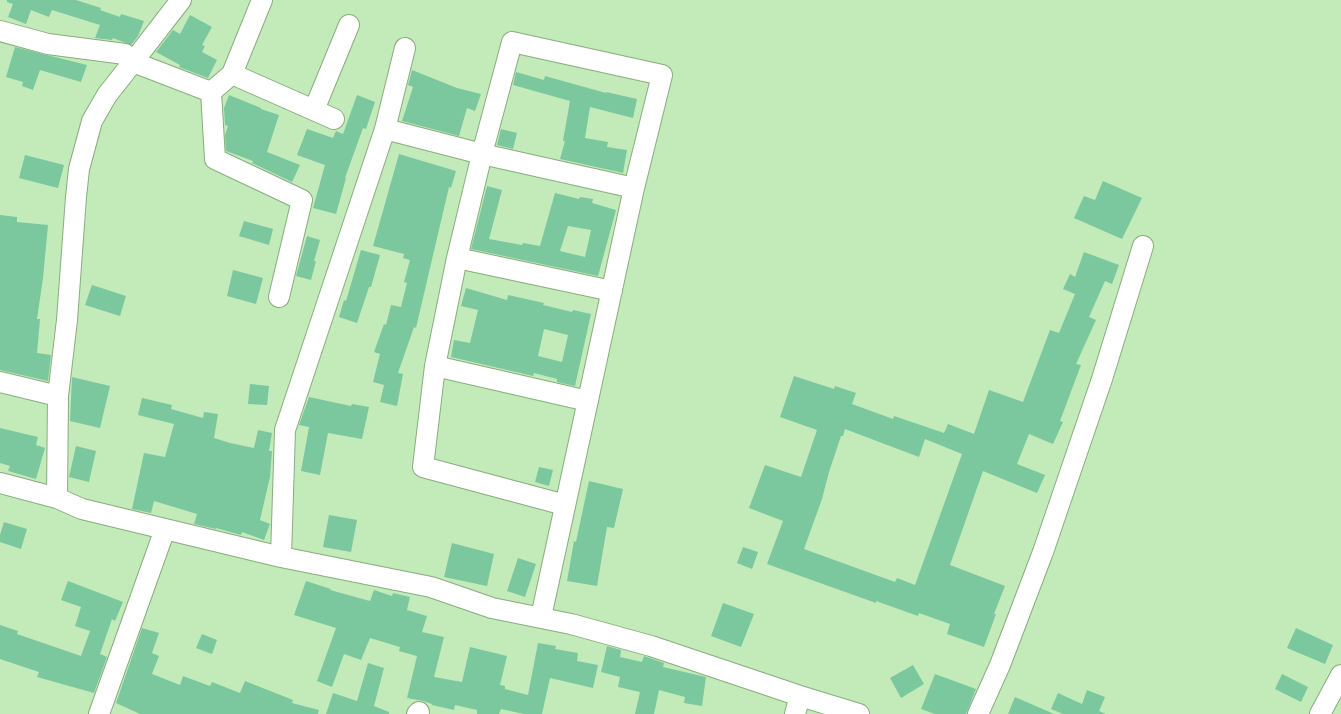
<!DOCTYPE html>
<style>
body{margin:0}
canvas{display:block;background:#c3eab9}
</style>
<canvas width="1341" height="714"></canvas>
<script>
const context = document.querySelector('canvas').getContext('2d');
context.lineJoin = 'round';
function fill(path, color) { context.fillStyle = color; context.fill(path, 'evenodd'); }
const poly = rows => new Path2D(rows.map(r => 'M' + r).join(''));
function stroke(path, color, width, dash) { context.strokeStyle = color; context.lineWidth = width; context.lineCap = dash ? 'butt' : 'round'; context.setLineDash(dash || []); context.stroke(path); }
const building = poly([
 [7,0,76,0,101,8,100,10,120,17,121,14,144,21,138,36,131,45,113,38,112,40,95,38,100,25,52,10,49,17,31,10,26,24,8,17,13,4,7,2],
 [190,15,212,27,202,45,205,46,202,52,217,60,208,78,179,67,180,65,156,52,173,30,180,34],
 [15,47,87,65,81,82,40,70,33,90,22,86,23,82,6,77],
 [412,70,457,88,481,94,475,111,467,108,459,136,402,121,413,87,408,85],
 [516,72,544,80,545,76,606,93,606,92,637,99,633,118,590,107,585,138,608,142,607,147,627,150,623,173,560,159,565,141,563,141,570,101,513,85],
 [229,95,261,108,261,109,279,115,267,152,300,165,292,182,252,163,253,161,226,151,225,135,228,126,225,125,224,108],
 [357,95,375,102,366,129,363,128,345,178,346,178,336,214,313,208,325,165,297,155,307,129,333,138,336,131,343,134],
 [501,129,517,133,513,149,497,145],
 [399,154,456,171,451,188,449,187,416,328,414,327,398,373,403,374,397,406,380,402,384,385,373,382,380,354,374,352,384,324,386,325,391,305,401,307,407,283,404,282,410,260,403,258,404,254,373,246],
 [25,155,64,165,58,188,19,178],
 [1103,181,1142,198,1122,239,1074,218,1084,196,1095,200],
 [487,186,502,190,489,239,522,245,523,243,540,246,555,193,579,199,580,197,593,199,592,203,616,210,598,276,471,249],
 [568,226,591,230,585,257,560,251],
 [0,215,17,217,17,222,48,225,43,278,37,319,40,319,37,353,51,355,48,381,0,370],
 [244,221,273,229,269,245,239,236],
 [307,236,320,240,314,261,316,261,311,280,296,276],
 [361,250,380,255,371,287,369,287,357,323,339,317,344,300,346,301],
 [1084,252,1119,265,1112,284,1105,281,1089,317,1096,320,1076,364,1081,365,1060,421,1063,422,1053,444,1029,434,1017,464,1045,475,1037,493,983,471,950,565,1005,586,994,614,996,614,984,647,947,634,950,624,919,613,918,616,876,601,876,603,767,564,783,521,749,508,765,465,801,477,817,430,780,417,794,376,834,389,835,386,856,393,852,404,893,419,894,416,944,433,948,424,974,434,989,390,1023,402,1050,330,1059,333,1075,294,1063,289,1070,274,1075,277],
 [845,429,919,457,925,439,962,454,915,585,897,578,895,582,804,549,822,499,829,472,841,436,843,436],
 [233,270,263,278,256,304,227,296],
 [92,285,126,296,120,316,85,305],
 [466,288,507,300,508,295,544,303,543,305,572,312,573,310,591,314,575,386,557,382,557,379,534,373,533,376,451,357,454,340,470,343,478,310,461,306],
 [544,329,568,335,562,362,538,356],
 [72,377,110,386,100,428,70,421],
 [250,384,269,386,267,405,248,404],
 [309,397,351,406,352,404,369,407,362,439,328,433,320,475,301,471,309,427,299,425],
 [142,398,172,405,171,409,203,418,204,412,218,414,214,438,230,443,254,448,258,430,272,433,269,451,272,451,270,477,260,520,270,524,264,540,242,532,241,535,216,528,216,529,194,524,197,514,154,501,151,513,132,509,144,453,165,457,174,424,138,415],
 [0,428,38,437,36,445,45,448,36,479,8,471,10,466,0,463],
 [76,446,96,451,89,482,69,477],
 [539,467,553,470,549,486,535,482],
 [589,481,623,489,614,528,607,527,597,586,567,581,574,541,576,542],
 [329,515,357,520,351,552,323,547],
 [4,522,27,529,21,549,0,542,0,535],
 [452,543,494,554,487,586,444,577],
 [743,547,758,552,752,569,737,563],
 [518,558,536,564,525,597,507,591],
 [68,581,123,602,115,621,112,619,100,654,107,657,94,693,37,677,39,672,0,659,0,625,18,631,17,634,81,656,90,631,75,626,81,607,61,600],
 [306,581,331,589,330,590,370,601,374,590,392,596,393,593,410,597,407,610,427,616,422,632,444,637,434,677,462,682,470,647,507,656,500,685,505,686,505,689,528,695,538,643,556,646,555,649,578,653,577,661,598,665,593,688,550,678,542,714,524,714,501,709,499,714,477,714,477,710,455,705,454,710,432,705,432,704,423,701,407,698,417,656,399,651,400,647,370,638,361,660,344,654,332,687,317,681,336,628,294,615],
 [723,603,754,614,741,647,711,636],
 [142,628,159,633,152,653,159,656,152,674,180,685,183,676,210,686,212,682,240,693,245,681,293,700,292,703,319,710,318,714,140,714,116,703],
 [1296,628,1333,645,1325,664,1287,648],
 [202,634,217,640,212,654,196,648],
 [607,646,621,650,620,657,642,662,644,656,664,663,663,667,706,677,702,706,684,703,685,697,659,690,654,714,635,714,640,692,618,687,620,677,601,672],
 [368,663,384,668,374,706,389,712,389,714,326,714,333,693,357,701],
 [913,665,924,684,901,698,890,678],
 [935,674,976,689,966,714,935,714,921,709],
 [1282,674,1308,687,1301,702,1275,689],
 [1087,690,1105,697,1099,711,1106,714,1063,714,1051,709,1058,693,1082,704],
 [1015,697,1054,714,1008,714]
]);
const minor = poly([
 [181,0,133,62,211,92,215,159,302,200,279,297],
 [0,31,48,44,125,54,133,62,107,95,92,121,79,169,76,197,67,320,58,396,57,498,82,509,281,557,431,587,492,608,571,624,651,646,800,696,859,714],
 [232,74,262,0],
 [211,92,232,74,334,119],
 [314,110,349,25],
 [385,129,405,48],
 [457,258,612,291],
 [435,366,588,401],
 [0,382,58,396],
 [0,483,57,498],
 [281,557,285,430,385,129,482,154,512,42,662,75,634,188],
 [541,617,634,188,482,154,457,258,435,366,423,467,565,505],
 [99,714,165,529],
 [417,714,419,712],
 [795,714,800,696],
 [978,714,1000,665,1043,552,1102,379,1143,246],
 [1320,714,1341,675]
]);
fill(building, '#7bc89e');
stroke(minor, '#88ad7e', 22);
stroke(minor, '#fff', 20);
</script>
